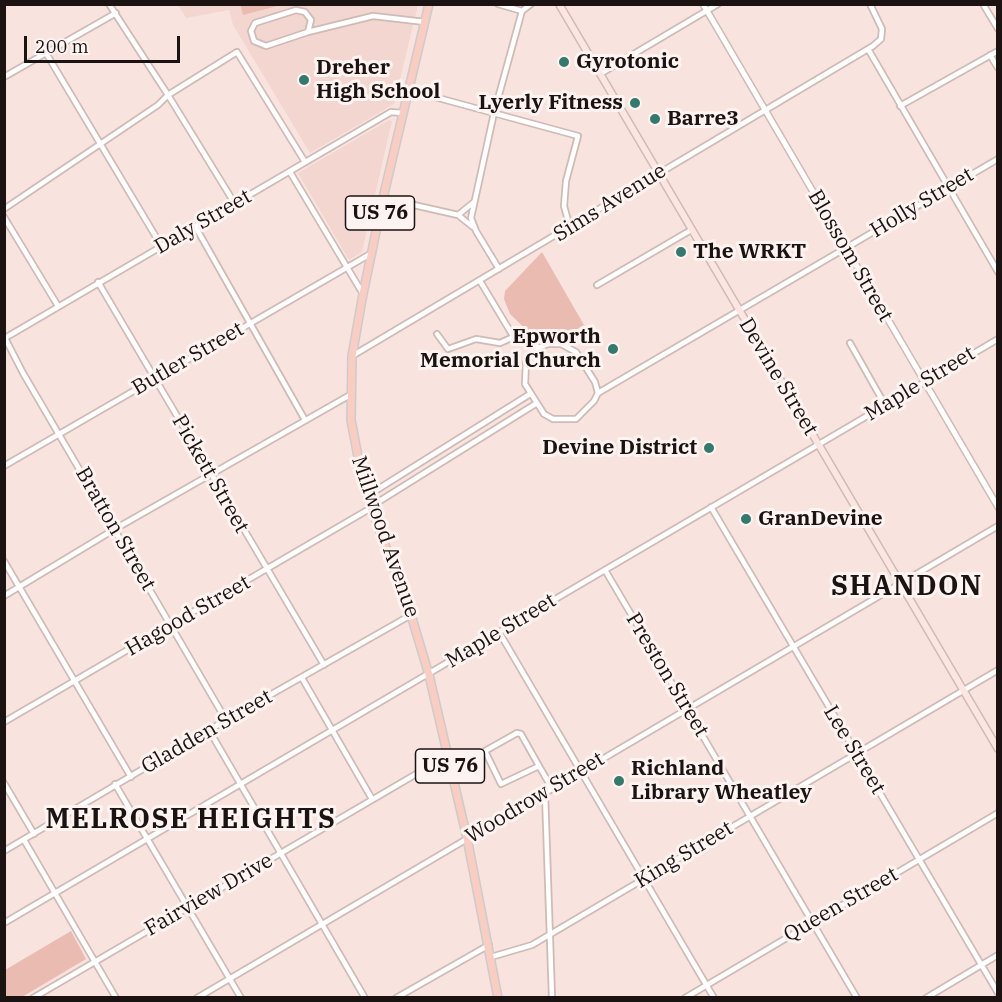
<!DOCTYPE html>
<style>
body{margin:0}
#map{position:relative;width:1002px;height:1002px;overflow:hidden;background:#f9e3df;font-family:"IBM Plex Serif",serif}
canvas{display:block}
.frame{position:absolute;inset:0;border:6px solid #1b1312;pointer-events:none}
.scale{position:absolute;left:24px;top:36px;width:156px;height:27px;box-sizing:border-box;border:3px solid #1b1312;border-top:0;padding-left:8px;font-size:18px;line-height:21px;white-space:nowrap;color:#1b1312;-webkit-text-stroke:4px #fdf4f2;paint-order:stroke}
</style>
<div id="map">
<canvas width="1002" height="1002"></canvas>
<div class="frame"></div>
<div class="scale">200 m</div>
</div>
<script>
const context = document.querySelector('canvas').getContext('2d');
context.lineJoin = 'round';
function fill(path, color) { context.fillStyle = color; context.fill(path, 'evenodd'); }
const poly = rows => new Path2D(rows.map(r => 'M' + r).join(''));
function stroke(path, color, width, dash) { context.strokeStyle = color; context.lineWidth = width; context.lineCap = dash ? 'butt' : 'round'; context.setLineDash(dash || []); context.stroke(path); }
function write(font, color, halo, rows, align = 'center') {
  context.font = font + ' "IBM Plex Serif",serif'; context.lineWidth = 6; context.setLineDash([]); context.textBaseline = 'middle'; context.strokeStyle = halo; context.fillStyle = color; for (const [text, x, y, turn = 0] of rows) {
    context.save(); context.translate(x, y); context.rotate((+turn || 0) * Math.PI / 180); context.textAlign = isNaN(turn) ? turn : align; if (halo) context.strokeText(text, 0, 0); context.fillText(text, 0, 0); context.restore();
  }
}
const built = poly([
 [178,5,418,5,394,104,310,153,233,25,229,10,186,18],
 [389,120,392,121,362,252,349,260,298,173]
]);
const green = poly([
 [240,4,281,4,281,5,243,15],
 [542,252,584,325,559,339,542,341,538,341,510,314,504,299,505,291],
 [71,931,86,959,22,997,5,997,5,970]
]);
const minor = poly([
 [109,4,168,95,235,204],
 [498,4,522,11],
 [983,4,998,29],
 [296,10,305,12,311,20,308,32,266,46,254,41,251,31,255,23,296,10],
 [308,32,373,16,425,22],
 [868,49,998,272],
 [46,53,162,247],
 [990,55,998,68],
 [600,74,718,4],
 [4,77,116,13],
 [409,90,578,136,566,181,564,206,570,228],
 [900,106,998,51],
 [290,172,363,294],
 [383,198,458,215,473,227],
 [4,209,158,105,168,95,237,52,305,162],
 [458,215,474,202],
 [4,217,58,306],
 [195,226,305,420],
 [499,269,476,231,471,218,494,113,522,11,531,4],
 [480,281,513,336],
 [98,282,324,665],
 [597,285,691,230],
 [437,334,448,349,476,339,500,343,522,333,529,335,538,348],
 [5,338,391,112,403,113],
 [5,338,23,373,226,720],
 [850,343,885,405],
 [548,344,561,344,576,352,595,382,598,393,594,401,576,419,553,419,544,414,525,384,526,362,538,348,548,344],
 [352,356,873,46,881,39,882,29,870,4],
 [598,393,998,159],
 [4,466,372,253],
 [367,496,530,394],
 [370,507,537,403],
 [711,507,998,993],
 [4,561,131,777],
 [605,570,857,998],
 [4,596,115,529,350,395],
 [499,632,714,998],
 [302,678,372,799],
 [4,722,371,508],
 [209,730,365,998],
 [539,766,501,784,485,751,517,733,521,734,539,766,550,785,551,789],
 [4,783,34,834],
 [115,784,241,998],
 [545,793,552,998],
 [24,840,116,998],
 [4,851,226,720,411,615],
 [4,923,998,339],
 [491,957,532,945,998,670],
 [33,998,447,756],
 [197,998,998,526],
 [396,998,489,945],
 [685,998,998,813],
 [926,998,998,955]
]);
const tertiary = poly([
 [703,4,998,507]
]);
const secondary = poly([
 [559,4,998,749]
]);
const primary = poly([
 [429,4,383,198,363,294,352,356,351,420,364,488,411,615,429,675,467,838,498,998]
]);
const markers = [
 [564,62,6,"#33796e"],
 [304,80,6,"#33796e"],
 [635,103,6,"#33796e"],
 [655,119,6,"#33796e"],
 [681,252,6,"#33796e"],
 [613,349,6,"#33796e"],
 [709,448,6,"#33796e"],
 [746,519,6,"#33796e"],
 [619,781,6,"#33796e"]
];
const shields = [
 [380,213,69],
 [450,766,69]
];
const shieldNames = [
 ["US 76",380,213],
 ["US 76",450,766]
];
const poiNames = [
 ["Gyrotonic",576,62],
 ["Dreher",316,68],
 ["High School",316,92],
 ["Lyerly Fitness",623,103,"right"],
 ["Barre3",667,119],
 ["The WRKT",693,252],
 ["Epworth",601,337,"right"],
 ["Memorial Church",601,361,"right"],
 ["Devine District",697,448,"right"],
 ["GranDevine",758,519],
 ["Richland",631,769],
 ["Library Wheatley",631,793]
];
const streetNames = [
 ["Sims Avenue",610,203,-32],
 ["Holly Street",922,203,-31],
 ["Daly Street",203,222,-30],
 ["Blossom Street",850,256,60],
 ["Butler Street",188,359,-30],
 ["Devine Street",778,377,59],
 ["Maple Street",920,384,-31],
 ["Pickett Street",210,474,60],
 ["Bratton Street",115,529,60],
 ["Millwood Avenue",385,537,71],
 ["Hagood Street",188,616,-30],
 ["Maple Street",501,631,-31],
 ["Preston Street",667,675,59],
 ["Gladden Street",207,732,-30],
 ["Lee Street",854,750,59],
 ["Woodrow Street",535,798,-31],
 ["King Street",684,855,-31],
 ["Fairview Drive",209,895,-30],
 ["Queen Street",841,905,-30]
];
const districtNames = [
 ["SHANDON",907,587],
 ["MELROSE HEIGHTS",191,820]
];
fill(built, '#f4d6d0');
fill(green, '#eabbb1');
stroke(minor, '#cfbbb6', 8);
stroke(tertiary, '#cfbbb6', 8);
stroke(secondary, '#cfbbb6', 9);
stroke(primary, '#cdcbcb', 10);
stroke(minor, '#fff', 4.5);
stroke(tertiary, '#fff', 5);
stroke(secondary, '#fde6e1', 6);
stroke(primary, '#facdc3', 7);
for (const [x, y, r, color] of markers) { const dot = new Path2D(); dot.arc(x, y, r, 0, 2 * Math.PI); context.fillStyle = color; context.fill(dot); stroke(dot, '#fdf4f2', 2); }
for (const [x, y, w] of shields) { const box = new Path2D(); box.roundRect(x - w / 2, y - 17, w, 34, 4.5); context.fillStyle = '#fdf4f2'; context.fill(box); stroke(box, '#1b1312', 1.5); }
write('bold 20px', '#1b1312', null, shieldNames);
write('bold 21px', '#1b1312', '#fdf4f2', poiNames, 'left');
write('21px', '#1b1312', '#fdf4f2', streetNames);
context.letterSpacing = '1.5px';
write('bold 27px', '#1b1312', '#fdf4f2', districtNames);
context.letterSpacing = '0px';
</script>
